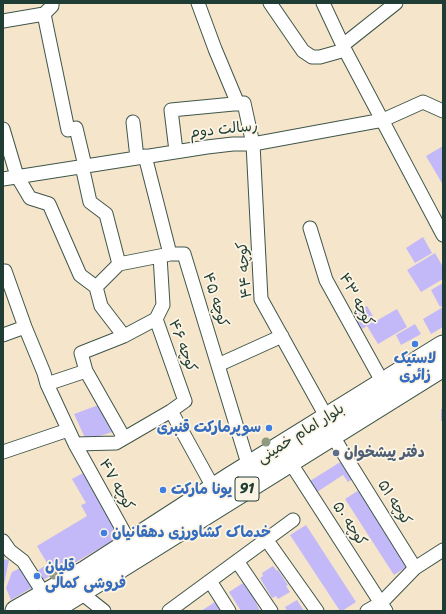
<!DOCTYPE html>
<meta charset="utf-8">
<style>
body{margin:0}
#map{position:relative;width:446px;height:614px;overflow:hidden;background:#f5e5ca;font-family:Sriracha,sans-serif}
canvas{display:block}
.frame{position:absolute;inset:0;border:4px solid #1f3d34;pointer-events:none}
</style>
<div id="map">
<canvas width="446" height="614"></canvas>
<div class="frame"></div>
</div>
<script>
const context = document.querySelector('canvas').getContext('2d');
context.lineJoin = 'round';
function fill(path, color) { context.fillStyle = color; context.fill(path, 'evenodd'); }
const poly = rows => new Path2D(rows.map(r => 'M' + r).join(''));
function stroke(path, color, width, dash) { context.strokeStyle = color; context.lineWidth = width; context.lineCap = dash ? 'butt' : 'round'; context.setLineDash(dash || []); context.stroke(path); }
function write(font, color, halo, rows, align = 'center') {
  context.font = font + ' Sriracha,"Playpen Sans Arabic",sans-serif'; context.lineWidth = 3.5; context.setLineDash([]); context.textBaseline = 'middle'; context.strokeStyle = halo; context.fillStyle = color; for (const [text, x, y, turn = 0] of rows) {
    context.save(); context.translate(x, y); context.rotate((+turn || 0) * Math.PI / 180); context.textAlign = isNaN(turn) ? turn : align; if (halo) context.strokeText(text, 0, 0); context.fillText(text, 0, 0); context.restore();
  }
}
const building = poly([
 [443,146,443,185,426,156],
 [423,237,432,253,415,263,406,248],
 [435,253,443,267,443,279,421,292,407,270],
 [443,283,443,305,440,307,431,290],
 [367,306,376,321,397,309,407,327,378,344,367,326,362,329,353,314],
 [443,307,443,327,431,334,423,319],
 [415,324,421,334,401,345,396,335],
 [104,403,116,431,86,440,74,414],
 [441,409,443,409,443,421,441,421],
 [345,459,357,476,348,482,343,475,317,492,310,481],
 [85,472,122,535,54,575,37,546,87,516,81,505,86,503,72,479],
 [359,490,408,566,394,575,345,499],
 [306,525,356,602,342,611,340,611,290,535],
 [3,559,9,560,4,584,3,584],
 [46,565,52,575,43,580,37,571],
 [273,566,277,571,278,570,288,585,286,586,290,592,278,599,276,596,272,598,260,578,263,576,262,573],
 [22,567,33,587,11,600,6,588,12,572],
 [243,583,249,592,250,591,260,611,241,611,229,592],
 [297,600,304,611,287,611,285,607],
 [215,602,221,611,201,611]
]);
const minor = poly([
 [198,3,215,49,238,104],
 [270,3,303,51,312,57,320,57,345,50],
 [323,3,345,50,443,235],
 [44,14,52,6,52,3],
 [3,21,44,14,68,130,76,128,85,166],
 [343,45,396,3],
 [133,122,137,158],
 [3,129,17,176,30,198,49,204,80,275,96,287],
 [176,151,171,110,244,103,253,144,261,299,327,418],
 [145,156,170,254,184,254,249,467],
 [82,166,90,202,106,214,119,264,170,254],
 [3,179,207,147,233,144,253,144,383,120,423,102,443,111],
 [310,228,326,280,383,383],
 [119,264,96,287,101,306,124,336,156,319,185,401,171,411,214,489],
 [3,271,5,271,25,327,44,373,47,384],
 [156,319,163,305,160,256],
 [3,335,25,327],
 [218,365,282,336],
 [86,371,81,353,124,336],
 [332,435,415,568],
 [124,438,86,371,47,384,75,444,116,443,171,411],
 [75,444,130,543],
 [3,452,68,430],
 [290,462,386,611],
 [266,539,317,611],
 [3,541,10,551,23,561,44,594],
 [237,561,271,611],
 [210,581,229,611],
 [80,592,104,611],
 [169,611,293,520],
 [367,611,381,603,415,568,443,550]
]);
const primary = poly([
 [16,611,86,571,230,478,443,346],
 [50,611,443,366]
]);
const trees = [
 [266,442],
 [54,575]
];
const markers = [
 [415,344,4,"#3f7fe0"],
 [269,428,4,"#3f7fe0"],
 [336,453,4,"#5c6f8a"],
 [163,490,4,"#3f7fe0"],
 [104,533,4,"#3f7fe0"],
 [37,576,4,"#3f7fe0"]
];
const shields = [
 [247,489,24]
];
const shieldNames = [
 ["91",247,489]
];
const streetNames = [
 ["رسالت دوم",224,130,-6],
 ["کوچه ۴۴",245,270,-95],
 ["کوچه ۴۵",215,300,73],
 ["کوچه ۴۳",356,300,62],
 ["کوچه ۴۶",182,346,69],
 ["بلوار امام خمینی",301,434,-32],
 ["کوچه ۴۷",116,485,61],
 ["کوچه ۵۱",394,503,58],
 ["کوچه ۵۰",349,524,57]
];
const shopNames = [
 ["لاستیک",415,359,"center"],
 ["زائری",415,376,"center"],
 ["سوپرمارکت قنبری",261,428,"right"],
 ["یونا مارکت",171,490],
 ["خدماک کشاورزی دهقانیان",112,533],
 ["قلیان",45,567],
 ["فروشی کمالی",45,584]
];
const serviceNames = [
 ["دفتر پیشخوان",344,453]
];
fill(building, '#c4b9f8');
stroke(minor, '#3f564a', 15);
stroke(primary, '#3f564a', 23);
stroke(minor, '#fff', 13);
stroke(primary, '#fff', 21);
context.fillStyle = '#8e9a81';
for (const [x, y] of trees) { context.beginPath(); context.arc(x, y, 4.5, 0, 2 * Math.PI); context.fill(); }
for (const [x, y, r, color] of markers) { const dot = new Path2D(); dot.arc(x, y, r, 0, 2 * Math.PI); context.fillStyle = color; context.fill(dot); stroke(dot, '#fcf5e5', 1.5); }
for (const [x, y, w] of shields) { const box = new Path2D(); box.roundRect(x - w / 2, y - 12, w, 24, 3); context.fillStyle = '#fcf5e5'; context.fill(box); stroke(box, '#1f3d34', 1); }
write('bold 14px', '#1f3d34', null, shieldNames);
write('15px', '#1f3d34', '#fcf5e5', streetNames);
write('bold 15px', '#366cbe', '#fcf5e5', shopNames, 'left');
write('bold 15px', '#4e5e75', '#fcf5e5', serviceNames, 'left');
</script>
